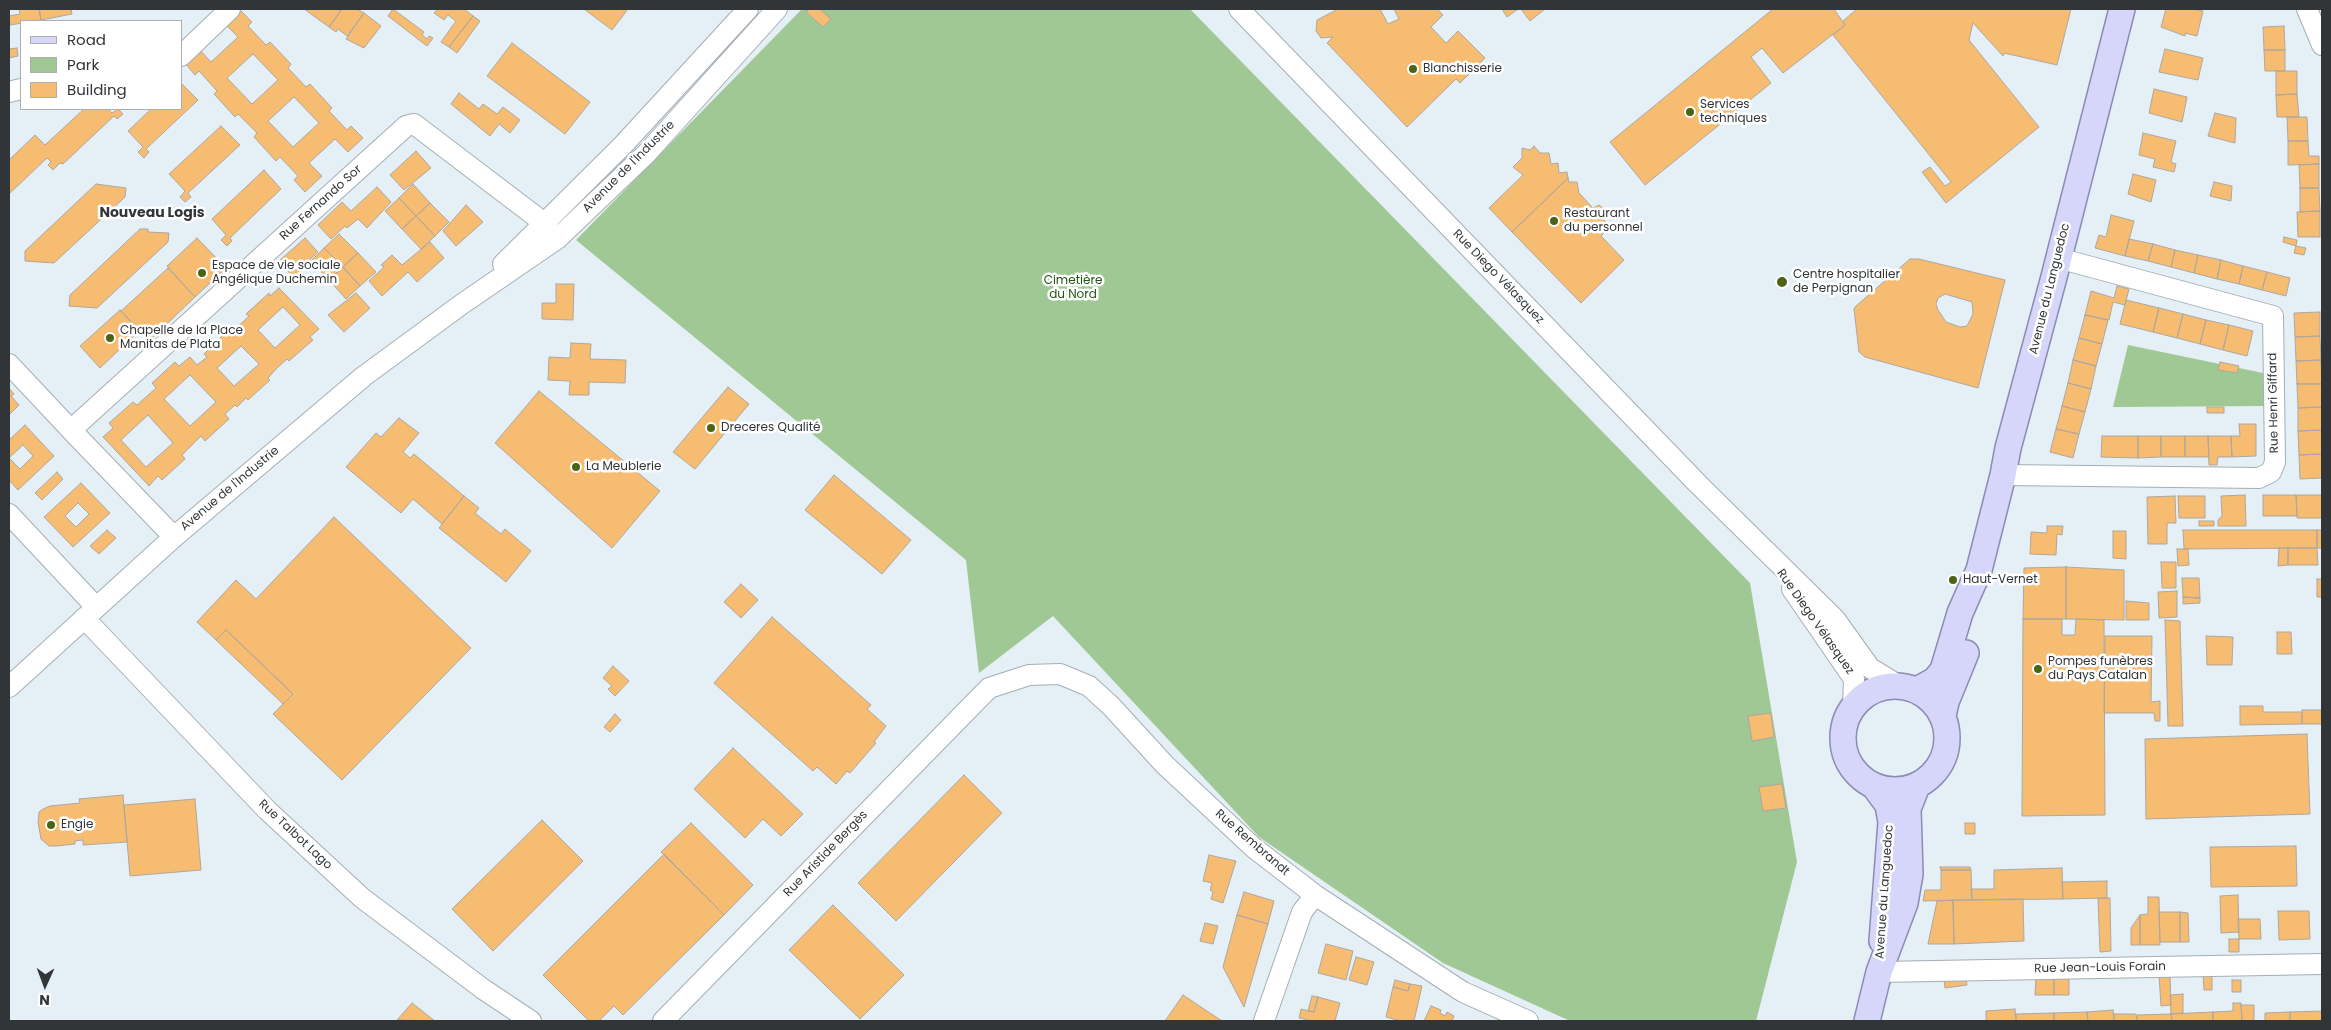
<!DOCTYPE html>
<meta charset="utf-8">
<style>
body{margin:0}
#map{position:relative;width:2331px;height:1030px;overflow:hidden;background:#e5eff6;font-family:Poppins,sans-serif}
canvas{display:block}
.frame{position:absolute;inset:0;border:10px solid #313538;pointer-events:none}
.legend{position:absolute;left:20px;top:20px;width:162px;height:90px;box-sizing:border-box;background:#fff;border:1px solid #adaeaf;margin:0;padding:6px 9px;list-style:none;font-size:15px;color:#313538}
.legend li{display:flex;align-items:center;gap:10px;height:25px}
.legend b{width:25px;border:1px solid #adaeaf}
.north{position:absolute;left:20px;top:960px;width:50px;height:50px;-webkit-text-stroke:4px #fff;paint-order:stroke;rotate:182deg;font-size:14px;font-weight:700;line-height:20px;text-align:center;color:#313538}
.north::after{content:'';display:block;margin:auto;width:18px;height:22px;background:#313538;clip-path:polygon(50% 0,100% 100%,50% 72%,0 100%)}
</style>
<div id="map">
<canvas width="2331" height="1030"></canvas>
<div class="frame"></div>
<ul class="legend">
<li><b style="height:6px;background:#d6d5fa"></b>Road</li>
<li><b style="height:14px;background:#9fc895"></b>Park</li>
<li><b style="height:14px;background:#f5bc72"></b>Building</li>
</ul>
<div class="north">N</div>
</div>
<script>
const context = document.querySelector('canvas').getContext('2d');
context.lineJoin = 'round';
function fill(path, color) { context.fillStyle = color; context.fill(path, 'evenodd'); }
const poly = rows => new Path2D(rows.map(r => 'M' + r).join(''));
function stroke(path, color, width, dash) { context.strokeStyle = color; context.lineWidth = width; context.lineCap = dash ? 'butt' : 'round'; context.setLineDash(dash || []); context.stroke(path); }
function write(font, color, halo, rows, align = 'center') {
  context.font = font + ' Poppins,sans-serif'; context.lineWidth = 5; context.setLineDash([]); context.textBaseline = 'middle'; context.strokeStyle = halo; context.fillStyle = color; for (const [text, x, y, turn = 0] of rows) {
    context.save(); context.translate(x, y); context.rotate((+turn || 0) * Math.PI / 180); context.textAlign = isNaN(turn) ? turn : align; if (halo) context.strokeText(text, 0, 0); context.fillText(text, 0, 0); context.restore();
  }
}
const green = poly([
 [802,9,1190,9,1750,583,1797,862,1756,1021,1570,1021,1443,963,1259,837,1053,616,979,673,966,560,576,240],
 [2128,345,2263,373,2265,406,2113,407]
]);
const building = poly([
 [19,9,39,9,41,20,10,25,9,16,20,14,19,9],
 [39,9,71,9,72,14,41,20,39,9],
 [304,9,342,9,329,27,304,9],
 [342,9,357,9,364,13,347,36,338,29,336,32,329,27,342,9],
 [393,9,424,32,422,35,427,39,429,36,433,38,427,46,388,16,393,9],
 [438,9,464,9,473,16,449,47,441,42,456,21,448,15,444,20,434,13,438,9],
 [584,9,628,9,612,30,584,9],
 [809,9,822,9,821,10,831,19,823,27,806,12,809,9],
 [1338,9,1380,9,1388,24,1399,19,1394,9,1437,9,1443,15,1431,27,1446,43,1458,31,1485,58,1460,83,1456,79,1407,127,1327,43,1333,37,1321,38,1316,31,1317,20,1338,9],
 [1502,9,1518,9,1507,17,1502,9],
 [1521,9,1545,9,1530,21,1521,9],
 [1773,9,1834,9,1845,25,1783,73,1762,48,1751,57,1771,83,1645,185,1610,142,1773,9],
 [1857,9,2071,9,2057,65,2004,53,2003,56,1973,23,1969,40,2039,127,1946,203,1922,172,1930,167,1945,186,1951,182,1833,35,1845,25,1843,21,1857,9],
 [2166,9,2193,9,2203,11,2197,36,2185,33,2185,36,2161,27,2166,9],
 [240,10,252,22,248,26,266,45,270,42,291,64,288,68,306,87,310,84,332,108,329,111,347,130,351,126,363,138,348,152,335,139,309,163,322,176,305,192,294,180,298,176,280,157,276,161,254,137,257,133,238,114,235,117,214,94,217,91,199,71,195,75,184,62,199,49,211,62,238,37,225,24,240,10],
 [253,54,278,80,252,104,227,78,253,54],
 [294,97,319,123,293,147,268,121,294,97],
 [364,13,381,26,364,48,346,39,364,13],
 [473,16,480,21,457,53,449,47,473,16],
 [2284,26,2285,50,2264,50,2263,27,2284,26],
 [512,43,590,102,565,134,487,76,512,43],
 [17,48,18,56,9,58,9,49,17,48],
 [2165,49,2203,58,2198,80,2159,72,2165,49],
 [2264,50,2285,50,2285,71,2265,71,2264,50],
 [2276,71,2297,71,2297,94,2276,95,2276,71],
 [181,83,198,100,146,149,149,152,144,158,138,152,143,147,128,131,151,109,181,109,181,83],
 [2154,89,2187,97,2182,122,2149,113,2154,89],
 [459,93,479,109,483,104,497,114,503,107,520,120,510,133,499,124,490,136,451,104,459,93],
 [2297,94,2299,117,2277,117,2276,95,2297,94],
 [84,109,108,109,112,113,118,109,123,114,117,119,114,116,63,164,60,163,53,170,48,165,51,162,47,158,9,194,9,160,35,135,45,145,84,109],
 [2215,113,2236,118,2235,143,2208,136,2215,113],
 [2287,117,2307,117,2308,141,2288,141,2287,117],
 [221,126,240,145,188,193,191,197,185,202,180,197,185,191,169,174,221,126],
 [2143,133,2176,141,2171,162,2176,164,2174,172,2153,167,2155,159,2139,155,2143,133],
 [2288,141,2308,141,2309,156,2319,156,2319,164,2288,165,2288,141],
 [1534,146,1540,153,1549,153,1551,164,1558,163,1559,173,1567,172,1568,178,1512,232,1489,208,1523,175,1513,167,1522,158,1522,148,1530,150,1534,146],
 [416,151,431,168,404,190,390,175,416,151],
 [2319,164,2319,188,2300,188,2299,165,2319,164],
 [264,170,281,189,230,238,232,241,227,246,221,240,226,235,212,219,264,170],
 [2133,174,2156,180,2151,202,2128,194,2133,174],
 [1568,178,1569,182,1577,182,1579,193,1593,208,1599,205,1604,209,1600,216,1610,226,1601,236,1624,260,1581,303,1512,232,1568,178],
 [2214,182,2232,186,2231,201,2210,196,2214,182],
 [96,184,126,188,125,197,54,263,25,261,25,251,96,184],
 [413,184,430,203,416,216,399,198,413,184],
 [377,187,391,202,367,228,358,219,347,228,345,226,331,239,318,225,342,202,351,211,377,187],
 [2300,188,2319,188,2320,211,2300,212,2300,188],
 [399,198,416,216,402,229,385,211,399,198],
 [430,203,449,222,435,236,416,216,430,203],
 [466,205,483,222,456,246,443,231,466,205],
 [2320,211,2320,237,2298,237,2297,212,2320,211],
 [2111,215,2134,221,2125,256,2095,248,2099,235,2106,237,2111,215],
 [416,216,435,236,421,249,402,229,416,216],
 [140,229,148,229,148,232,169,233,168,242,97,308,69,306,70,295,140,229],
 [339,234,358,253,343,267,324,248,339,234],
 [2284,237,2297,240,2296,246,2283,242,2284,237],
 [197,238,226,268,195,297,167,266,197,238],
 [305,238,318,252,303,266,305,268,294,278,279,261,305,238],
 [2129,239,2153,244,2148,261,2125,256,2129,239],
 [430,242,444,258,417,282,408,272,382,296,369,281,384,267,381,265,392,255,402,265,430,242],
 [2153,244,2175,250,2171,267,2148,261,2153,244],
 [2296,246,2306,248,2304,255,2294,253,2296,246],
 [324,248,343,267,329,280,311,261,324,248],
 [2175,250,2198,255,2194,273,2171,267,2175,250],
 [358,253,376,272,360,286,343,267,358,253],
 [2198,255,2221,260,2217,279,2194,273,2198,255],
 [1910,259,1919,259,2005,280,1978,388,1865,357,1859,352,1854,309,1856,306,1910,259],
 [1945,294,1972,302,1973,314,1967,326,1960,327,1946,322,1938,310,1936,304,1938,298,1945,294],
 [2221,260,2243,266,2239,284,2217,279,2221,260],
 [2243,266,2267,272,2262,290,2239,284,2243,266],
 [343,267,360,286,346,299,329,280,343,267],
 [168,268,195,297,149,341,121,311,168,268],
 [2267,272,2290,278,2286,296,2262,290,2267,272],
 [556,284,574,284,573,320,542,319,542,303,556,303,556,284],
 [2117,286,2129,289,2125,305,2113,302,2109,320,2085,315,2091,291,2114,298,2117,286],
 [279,288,319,329,310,337,313,340,289,361,287,359,277,368,268,378,270,380,248,400,246,398,237,407,235,405,225,414,229,419,205,441,201,436,182,455,185,459,162,480,158,476,149,486,103,437,113,428,109,423,133,402,137,405,156,388,152,383,175,362,179,366,190,357,197,365,207,357,204,354,226,332,229,335,249,316,246,314,269,293,270,296,279,288],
 [283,307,300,325,275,348,258,330,283,307],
 [241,346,259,364,234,386,217,368,241,346],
 [190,375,216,402,190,426,164,399,190,375],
 [148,415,173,443,146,467,121,440,148,415],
 [356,293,370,308,344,332,328,315,356,293],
 [2126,300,2159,308,2153,332,2120,324,2126,300],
 [2159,308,2183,314,2177,338,2153,332,2159,308],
 [120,310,139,331,100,368,80,346,120,310],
 [2320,312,2320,336,2295,337,2294,313,2320,312],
 [2183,314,2206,320,2200,344,2177,338,2183,314],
 [2085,315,2108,320,2102,344,2079,338,2085,315],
 [2206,320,2229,325,2223,350,2200,344,2206,320],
 [2229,325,2253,331,2247,356,2223,350,2229,325],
 [2320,336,2321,360,2296,361,2295,337,2320,336],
 [2079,338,2102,344,2096,366,2073,360,2079,338],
 [571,343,591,344,590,359,626,360,625,383,589,382,589,395,569,395,570,381,548,380,549,357,570,358,571,343],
 [2073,360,2096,366,2091,389,2068,383,2073,360],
 [2321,360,2322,384,2297,384,2296,361,2321,360],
 [2220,362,2239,366,2237,373,2218,370,2220,362],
 [2068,383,2091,389,2085,412,2062,406,2068,383],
 [2297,384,2322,384,2322,407,2298,408,2297,384],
 [728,387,749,404,695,469,673,452,728,387],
 [9,388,14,394,11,396,19,405,9,415,9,388],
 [539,391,660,491,612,548,495,443,539,391],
 [2062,406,2085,412,2079,434,2056,429,2062,406],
 [2207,407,2224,407,2224,413,2207,413,2207,407],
 [2322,407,2322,430,2298,431,2298,408,2322,407],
 [399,418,419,433,403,452,410,458,414,454,464,496,442,524,413,499,401,513,346,467,376,433,381,437,399,418],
 [2239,424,2256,424,2256,456,2232,457,2231,436,2240,436,2239,424],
 [25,425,54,456,18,490,9,480,9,440,25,425],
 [23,445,33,456,20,469,9,458,23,445],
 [2056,429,2079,434,2073,458,2050,452,2056,429],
 [2322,430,2322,454,2299,455,2298,431,2322,430],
 [2102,436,2138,436,2138,458,2101,457,2102,436],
 [2138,436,2161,436,2161,457,2138,458,2138,436],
 [2161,436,2185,436,2185,457,2161,457,2161,436],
 [2185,436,2208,436,2209,457,2185,457,2185,436],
 [2208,436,2231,436,2232,457,2218,457,2217,465,2209,465,2208,436],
 [2322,454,2322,478,2300,479,2299,455,2322,454],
 [57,472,63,479,42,500,35,493,57,472],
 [834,475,911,540,882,574,805,510,834,475],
 [81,483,110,513,73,547,44,517,81,483],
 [78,503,89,514,76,527,65,516,78,503],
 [2245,495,2246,526,2218,526,2218,520,2222,516,2221,496,2245,495],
 [2263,495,2296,495,2297,516,2263,516,2263,495],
 [2296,495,2322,495,2322,518,2297,518,2296,495],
 [464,496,479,508,475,513,501,534,505,529,531,551,506,582,439,528,464,496],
 [2175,496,2176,523,2167,523,2167,544,2148,544,2147,497,2175,496],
 [2178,496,2205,496,2205,518,2179,518,2178,496],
 [334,517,471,648,342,780,273,714,293,694,226,630,216,640,197,622,236,580,256,599,334,517],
 [2199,521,2214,521,2214,526,2199,526,2199,521],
 [2047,526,2063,526,2062,535,2057,534,2056,555,2030,554,2031,532,2047,533,2047,526],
 [107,530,116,538,99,554,90,546,107,530],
 [2183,530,2317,530,2317,548,2184,549,2183,530],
 [2317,530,2322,530,2322,548,2317,548,2317,530],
 [2113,531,2126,531,2126,559,2113,558,2113,531],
 [2279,548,2288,548,2288,565,2278,566,2279,548],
 [2288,548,2317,548,2318,565,2288,565,2288,548],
 [2177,549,2188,549,2189,565,2178,566,2177,549],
 [2161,562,2176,562,2176,588,2162,588,2161,562],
 [2066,567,2066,619,2023,619,2024,568,2066,567],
 [2066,567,2124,570,2124,620,2066,619,2066,567],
 [2182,578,2199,578,2200,598,2183,597,2182,578],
 [2317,579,2322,579,2322,597,2317,597,2317,579],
 [741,584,758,600,741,618,724,602,741,584],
 [2177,591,2177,617,2159,618,2158,592,2177,591],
 [2183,597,2200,598,2200,603,2183,604,2183,597],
 [2126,601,2149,603,2149,620,2126,620,2126,601],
 [772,617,871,705,867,709,886,726,874,742,876,743,850,773,847,771,836,784,817,767,813,771,714,683,772,617],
 [2023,619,2062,619,2062,635,2075,635,2076,619,2104,620,2105,815,2022,816,2023,619],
 [2165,620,2180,621,2183,726,2168,726,2165,620],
 [226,630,293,694,283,704,216,640,226,630],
 [2277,632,2291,632,2292,654,2277,654,2277,632],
 [2105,636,2152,636,2151,702,2160,701,2160,721,2155,721,2154,713,2104,713,2105,636],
 [2206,636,2233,637,2232,665,2207,665,2206,636],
 [613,666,629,681,615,696,608,689,612,686,603,678,613,666],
 [2240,706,2263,706,2263,712,2302,712,2302,724,2240,725,2240,706],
 [2302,710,2322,710,2322,724,2302,724,2302,710],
 [1771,713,1774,737,1752,741,1748,716,1771,713],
 [615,714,621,720,610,732,604,727,615,714],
 [2307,734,2310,814,2146,819,2145,739,2307,734],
 [733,748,803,814,781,836,763,819,745,838,694,789,733,748],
 [964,775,1002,813,896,921,858,883,964,775],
 [1782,784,1786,808,1763,811,1759,787,1782,784],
 [123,795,127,842,83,845,83,840,75,841,75,844,57,846,49,846,41,839,38,822,39,812,43,809,50,806,80,803,79,799,123,795],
 [195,799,201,870,130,876,124,805,195,799],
 [542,820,583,861,493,951,452,909,542,820],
 [691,823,753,885,724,915,661,852,691,823],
 [1965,823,1975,823,1975,834,1965,834,1965,823],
 [2296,846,2297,886,2211,887,2210,847,2296,846],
 [664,854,724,915,623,1015,614,1006,599,1021,589,1021,543,975,664,854],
 [1209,855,1236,861,1223,903,1211,899,1213,892,1210,890,1212,883,1203,881,1209,855],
 [1940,867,1970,867,1971,870,1941,870,1940,867],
 [2062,868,2063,899,1972,900,1971,889,1994,889,1994,870,2062,868],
 [1941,870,1971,870,1972,900,1923,901,1925,890,1941,890,1941,870],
 [2107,881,2107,898,2063,899,2062,882,2107,881],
 [1244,892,1274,901,1268,924,1237,915,1244,892],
 [2238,895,2239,932,2221,933,2220,896,2238,895],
 [2148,897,2159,897,2160,945,2140,945,2140,915,2148,914,2148,897],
 [2098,898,2110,898,2111,951,2100,952,2098,898],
 [2023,899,2024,941,1954,944,1953,900,2023,899],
 [1953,900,1954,944,1928,944,1937,901,1953,900],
 [833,905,904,975,860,1019,789,950,833,905],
 [2278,911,2309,911,2310,939,2279,940,2278,911],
 [2159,912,2180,912,2180,942,2160,942,2159,912],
 [2180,912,2188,913,2189,942,2180,942,2180,912],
 [1237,915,1268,924,1244,1007,1223,967,1237,915],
 [2140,915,2140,945,2131,945,2131,928,2140,915],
 [2238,919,2260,919,2261,939,2239,939,2238,919],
 [1205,923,1218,926,1213,944,1200,941,1205,923],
 [2229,939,2239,939,2239,952,2229,952,2229,939],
 [1326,944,1353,951,1346,980,1318,973,1326,944],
 [1356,957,1374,962,1367,985,1349,980,1356,957],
 [2203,974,2212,974,2212,990,2204,990,2203,974],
 [2159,975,2170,975,2171,1005,2161,1006,2159,975],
 [2054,976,2069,976,2069,995,2054,995,2054,976],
 [2054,976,2054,995,2035,995,2036,977,2054,976],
 [1966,979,1967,985,1945,988,1944,980,1966,979],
 [1395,980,1410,984,1408,991,1393,987,1395,980],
 [2232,980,2241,980,2241,992,2232,992,2232,980],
 [1410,984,1422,986,1414,1021,1401,1021,1386,1017,1393,987,1408,991,1410,984],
 [2183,994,2183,1013,2171,1014,2170,995,2183,994],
 [1183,995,1222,1021,1165,1021,1183,995],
 [1312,996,1318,997,1314,1012,1308,1011,1312,996],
 [1318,997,1340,1003,1335,1021,1313,1021,1299,1018,1301,1009,1314,1012,1318,997],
 [412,1003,435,1021,397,1020,412,1003],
 [2233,1003,2241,1003,2242,1021,2213,1021,2213,1012,2233,1011,2233,1003],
 [2241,1005,2254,1005,2254,1021,2242,1021,2241,1005],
 [1431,1006,1441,1010,1440,1013,1445,1016,1447,1012,1454,1016,1452,1021,1424,1021,1431,1006],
 [2015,1009,2016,1021,1986,1021,1986,1011,2015,1009],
 [2113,1010,2114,1021,2088,1021,2087,1012,2113,1010],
 [2322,1011,2322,1021,2290,1021,2290,1012,2322,1011],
 [2087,1012,2088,1021,2054,1021,2054,1013,2087,1012],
 [2213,1012,2213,1021,2172,1021,2171,1014,2213,1012],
 [2290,1012,2290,1021,2265,1021,2265,1013,2290,1012],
 [2054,1013,2054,1021,2016,1021,2016,1014,2054,1013],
 [2114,1014,2136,1014,2137,1021,2114,1021,2114,1014],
 [2171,1014,2172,1021,2137,1021,2137,1015,2171,1014]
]);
const minor = poly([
 [1239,9,1698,484,1835,619,1870,668,1898,685],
 [2307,9,2322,45],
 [181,56,230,9],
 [9,92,21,89],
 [503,264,623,145,748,9],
 [9,364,71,430,406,126,414,124,535,216,557,239],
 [71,430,174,537],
 [2003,475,2259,478,2271,472,2275,462,2273,316,2058,258],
 [9,514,96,607],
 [1792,589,1854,679,1853,706],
 [84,618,267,810,362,898,483,989,531,1021],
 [9,687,174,537,364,376,462,304,557,239,646,154,777,9],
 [1879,972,2322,964],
 [663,1021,989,688,1029,675,1060,674,1089,686,1111,706,1165,765,1254,848,1315,895,1463,992,1528,1021],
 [1264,1021,1302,912,1315,895]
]);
const major = poly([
 '1843 738a52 52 0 1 1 104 0a52 52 0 1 1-104 0Z',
 [1917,690,1935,680,1943,670,1960,613,1979,570,2003,475,2008,448,2054,277,2122,9],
 [1943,716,1946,702,1966,653],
 [1874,786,1888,805,1891,822,1882,941],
 [1867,1021,1879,972,1905,903,1910,874,1908,809,1917,786]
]);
const markers = [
 [1413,69,5,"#4c6311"],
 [1690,112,5,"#4c6311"],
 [1554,221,5,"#4c6311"],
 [202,273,5,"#4c6311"],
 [1782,282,6,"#4c6311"],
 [110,338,5,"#4c6311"],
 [711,428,5,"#4c6311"],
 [576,467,5,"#4c6311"],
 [1953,580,5,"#4c6311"],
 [2038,669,5,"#4c6311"],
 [51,825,5,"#4c6311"]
];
const poiNames = [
 ["Blanchisserie",1423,69],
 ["Services",1700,105],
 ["techniques",1700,119],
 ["Restaurant",1564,214],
 ["du personnel",1564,228],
 ["Espace de vie sociale",212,266],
 ["Angélique Duchemin",212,280],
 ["Centre hospitalier",1793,275],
 ["de Perpignan",1793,289],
 ["Chapelle de la Place",120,331],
 ["Manitas de Plata",120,345],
 ["Dreceres Qualité",721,428],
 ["La Meublerie",586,467],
 ["Haut-Vernet",1963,580],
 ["Pompes funèbres",2048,662],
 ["du Pays Catalan",2048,676],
 ["Engie",61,825]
];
const streetNames = [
 ["Avenue de l'Industrie",629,167,-45],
 ["Rue Fernando Sor",321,203,-42],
 ["Rue Diego Vélasquez",1498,277,46],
 ["Avenue du Languedoc",2050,289,-76],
 ["Rue Henri Giffard",2274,403,-91],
 ["Avenue de l'Industrie",230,489,-40],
 ["Rue Diego Vélasquez",1815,622,55],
 ["Rue Talbot Lago",295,835,43],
 ["Rue Rembrandt",1252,843,41],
 ["Rue Aristide Bergès",826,854,-46],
 ["Avenue du Languedoc",1885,892,-86],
 ["Rue Jean-Louis Forain",2100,968,-1]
];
const parkNames = [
 ["Cimetière",1073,281],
 ["du Nord",1073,295]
];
const neighbourhoodNames = [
 ["Nouveau Logis",152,213]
];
fill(green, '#9fc895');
fill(building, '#f5bc72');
stroke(building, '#aea79f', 1);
stroke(minor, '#a5aeb5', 22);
stroke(major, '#8b8bb4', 28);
stroke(minor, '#fff', 20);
stroke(major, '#d6d5fa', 25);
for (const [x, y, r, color] of markers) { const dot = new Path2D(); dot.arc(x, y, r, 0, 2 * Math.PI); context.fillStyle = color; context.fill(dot); stroke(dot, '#fff', 2); }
write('12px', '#313538', '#fff', poiNames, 'left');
write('12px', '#313538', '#fff', streetNames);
write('12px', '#215611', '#fff', parkNames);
write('bold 14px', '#313538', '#fff', neighbourhoodNames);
</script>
